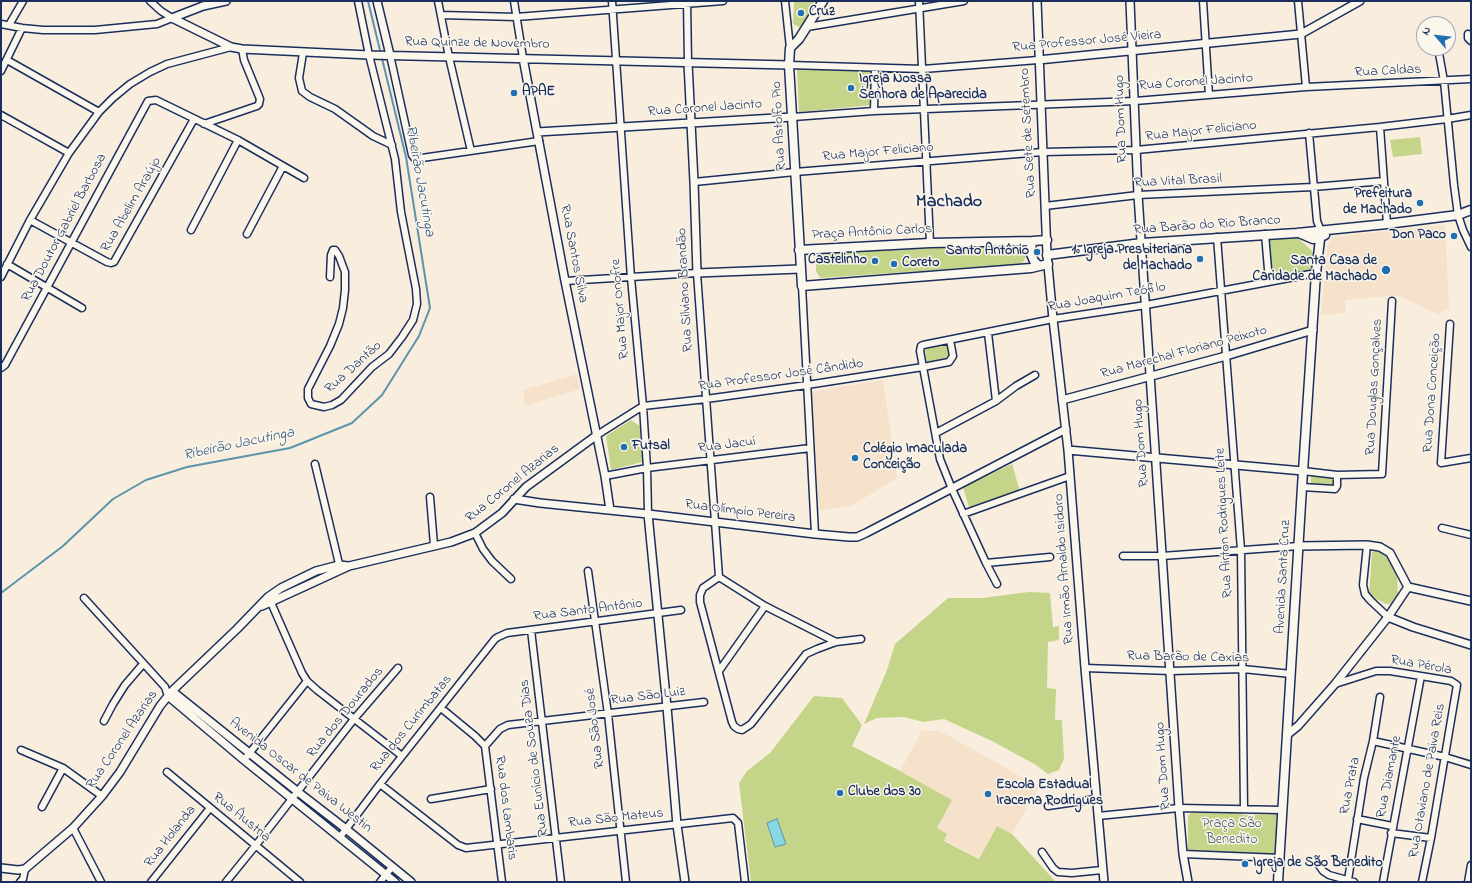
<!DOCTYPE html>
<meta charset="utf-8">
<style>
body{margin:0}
#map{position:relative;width:1472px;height:883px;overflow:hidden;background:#f9eddd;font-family:"Indie Flower",sans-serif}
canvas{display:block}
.frame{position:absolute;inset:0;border:2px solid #1b2f5e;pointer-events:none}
.north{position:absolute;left:1416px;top:16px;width:40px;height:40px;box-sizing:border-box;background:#fbf7ec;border:1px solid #a1a7b3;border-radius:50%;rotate:298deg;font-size:11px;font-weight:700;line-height:16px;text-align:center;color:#1b2f5e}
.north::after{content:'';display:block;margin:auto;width:14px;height:18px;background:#1f6fb2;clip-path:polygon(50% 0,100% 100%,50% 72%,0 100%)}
</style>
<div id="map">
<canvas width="1472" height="883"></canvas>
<div class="frame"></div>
<div class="north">N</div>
</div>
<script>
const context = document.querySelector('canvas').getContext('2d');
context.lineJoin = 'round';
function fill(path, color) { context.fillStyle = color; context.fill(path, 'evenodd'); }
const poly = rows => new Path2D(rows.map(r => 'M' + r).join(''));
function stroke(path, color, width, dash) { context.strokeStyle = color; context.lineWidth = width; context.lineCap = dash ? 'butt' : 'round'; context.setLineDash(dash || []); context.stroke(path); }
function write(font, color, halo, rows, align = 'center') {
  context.font = font + ' "Indie Flower",sans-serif'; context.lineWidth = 3; context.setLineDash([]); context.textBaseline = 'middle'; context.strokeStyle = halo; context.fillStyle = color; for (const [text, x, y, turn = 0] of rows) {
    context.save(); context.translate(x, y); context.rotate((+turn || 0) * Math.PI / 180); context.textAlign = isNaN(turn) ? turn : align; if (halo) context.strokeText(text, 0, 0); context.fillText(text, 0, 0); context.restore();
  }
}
const built = poly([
 [1445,225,1449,308,1438,314,1399,296,1387,296,1345,300,1346,313,1321,315,1328,245,1332,237],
 [577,374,580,389,525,406,523,390],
 [883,380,897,478,851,506,819,510,811,392],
 [922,731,940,731,1039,787,1012,834,997,826,979,858,944,840,947,834,937,828,952,800,900,771]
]);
const green = poly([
 [794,1,815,1,809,21,801,28,793,24],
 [797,69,873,71,872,105,799,112],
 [1420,137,1422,154,1393,157,1390,140],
 [1296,236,1313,252,1311,271,1271,278,1267,241,1269,238],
 [1018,244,1025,248,1027,254,1022,264,820,278,816,271,816,262,820,253],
 [949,343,950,355,948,360,927,363,925,351,927,346],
 [631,420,640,426,642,462,611,470,606,436],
 [1012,464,1020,491,969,507,963,487],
 [1311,475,1336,478,1335,489,1311,486],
 [1380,549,1386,554,1397,576,1398,596,1393,604,1386,604,1369,595,1372,552],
 [1029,592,1050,593,1053,627,1059,626,1059,640,1048,642,1047,688,1056,689,1055,720,1062,720,1064,759,1059,770,1048,774,1036,765,992,741,944,719,923,722,904,717,877,718,864,724,887,670,895,644,948,598,982,598],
 [814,696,842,698,862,725,852,746,900,771,952,800,937,828,947,834,944,841,979,859,997,826,1012,834,1056,882,751,882,739,783,747,771,770,753],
 [1237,812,1244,815,1277,814,1275,856,1192,852,1188,849,1188,816,1191,813]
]);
const water = poly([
 [777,819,786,844,775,847,767,823,777,819]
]);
const stream = poly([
 [1,593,63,546,113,499,146,480,187,467,290,448,352,423,382,395,419,336,430,308,406,157,368,1]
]);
const minor = poly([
 [150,1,161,11,172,18],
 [438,1,449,57,471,151],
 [514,1,523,58],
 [612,1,631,278,643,406,647,468,648,514],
 [687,1,688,63],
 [785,1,790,48],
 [919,1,930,243],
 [1203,1,1209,95],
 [1298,1,1306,87],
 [441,15,516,17,723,1],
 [1,24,22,28,43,30,95,30,157,24,172,18],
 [9,25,23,1],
 [807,27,964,1],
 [1468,34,1468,38,1471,41],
 [1438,48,1444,81,1454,185,1458,215,1463,230,1471,247],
 [303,53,299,78,302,91,310,97,335,109,373,136,392,145],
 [390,55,412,155,415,159,539,141],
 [7,60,99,112],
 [789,65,923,69,1038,60],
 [1,71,22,28],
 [874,111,875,68],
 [1,115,69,153],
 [793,117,874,111,1135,101,1306,87,1471,79],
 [204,124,257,106,259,104,260,99,244,60,242,49],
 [1380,127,1387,224],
 [1309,133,1317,221,1321,231],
 [694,182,795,172,1043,152,1136,150,1380,127,1447,119,1471,115],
 [1045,206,1138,195,1313,187,1384,181],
 [30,220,107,262,111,263,114,262,194,119],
 [191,230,238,140],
 [247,234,283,166],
 [1265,234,1269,281],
 [1217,237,1241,550,1244,809],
 [7,264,82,308],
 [1,277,30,220,69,153,99,112,113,98,130,84,150,72,167,64,231,47],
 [330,277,331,255,333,250,335,250,339,256,345,272,345,290,343,308,339,324,330,346,308,389,308,398,311,404,324,407,332,405,341,400,372,367,389,354,402,337,413,320,417,304,416,289,401,212,395,159,369,55,358,1],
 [565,281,697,273,719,577],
 [802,286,815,534],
 [1450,324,1441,463,1471,458],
 [988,333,996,401],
 [1,368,5,365,148,101,156,100,238,140,304,178],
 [936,433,996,401,1016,386,1035,375],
 [597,435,643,406,706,399,807,385,923,367,949,362,953,356,950,340],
 [315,464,340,568],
 [1303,471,1337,475,1382,474,1392,301],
 [605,476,647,468,810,448],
 [1302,487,1335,489,1337,486,1337,475],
 [430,497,434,545],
 [963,514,1070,476],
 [1442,528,1471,535],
 [475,533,483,549,492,561,511,579],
 [1367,545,1363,585,1365,594,1370,600,1388,617],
 [1123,556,1162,556,1299,546],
 [986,563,1050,557],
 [588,571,608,714,626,882],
 [719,577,703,588,700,595,700,602,732,722,734,726,738,729,742,730,751,724,806,654,817,649,836,642,861,639],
 [719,577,765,606,836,642],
 [997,584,986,563,952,489,940,459,920,351,921,346,923,345,1053,319,1146,305,1316,273],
 [84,598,165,687,168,696],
 [269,598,302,673,307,681,317,690,402,756],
 [531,630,561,882],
 [1085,668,1171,671,1243,669,1291,674],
 [719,671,765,606],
 [1335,684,1376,671,1390,671,1421,676,1451,681,1457,685,1431,838,1422,882],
 [441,708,475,736,485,746,502,882],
 [104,721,113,704,125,685,143,664],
 [1373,741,1445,757,1471,765],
 [485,746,500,729,508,725,704,702],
 [21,750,63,768,102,796],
 [244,760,307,681],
 [167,772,300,882],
 [380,784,458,845,466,848,733,818,738,823,745,882],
 [431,799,491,789],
 [1048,806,1096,799],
 [42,807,63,768],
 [1098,816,1179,808,1282,810],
 [1357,819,1392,826],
 [73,828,101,882],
 [1391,833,1431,838],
 [340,837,380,784,495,639,498,637,507,633,681,610],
 [1042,852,1053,868,1058,872,1072,873,1102,870],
 [1183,854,1280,858],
 [1318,864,1323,871,1329,875,1354,882],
 [1348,880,1364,778,1373,741,1380,697],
 [20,882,23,879,25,869],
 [151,882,210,808],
 [226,882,256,845,354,719,398,668],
 [380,882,392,867],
 [1383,882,1421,676],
 [1468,882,1471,865]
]);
const tertiary = poly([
 [377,1,390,55],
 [1037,1,1047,255,1053,319,1068,450,1085,668,1104,882],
 [1130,1,1138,195,1179,808,1183,854,1188,882],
 [172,18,231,47,242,49,369,55,789,65],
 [172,18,203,6,226,1],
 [523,58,565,281,605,476,610,510],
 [1038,60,1301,34,1360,1],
 [688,63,694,182,697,273,800,269],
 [537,132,793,117],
 [1062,400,1226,356,1313,330],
 [1068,450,1303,471],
 [514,499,540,503,648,514,815,534,849,537,857,537,866,533,1066,429],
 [648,514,667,707,677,825,685,882],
 [1299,546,1367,545,1380,547,1390,553,1408,587],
 [1408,587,1471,601],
 [262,606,349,566,451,542,475,533,502,513,526,487,597,435],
 [1388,617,1413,627,1471,645],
 [172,691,298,792,346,829,411,882],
 [168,696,244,760,395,882],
 [1288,734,1298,726,1335,684,1388,617,1408,587],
 [1,868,18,870,25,869,73,828,102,796,120,772,160,706,172,691,237,629,268,597,281,588,316,571,339,565,349,566]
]);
const secondary = poly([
 [823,1,799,39,790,48,789,65,802,286,1031,268,1048,264],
 [1299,233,1313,239,1321,237,1325,235],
 [1033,241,1031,247,1031,254,1034,261,1039,266],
 [799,250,930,243,1033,241,1047,240],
 [1047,255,1142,243,1297,233,1387,224,1458,215,1471,210],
 [1278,882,1302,487,1316,273,1321,231]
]);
const markers = [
 [801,13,4,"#1f6fb2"],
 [851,88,4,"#1f6fb2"],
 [514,93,4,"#1f6fb2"],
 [1420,203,4,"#1f6fb2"],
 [1454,236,4,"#1f6fb2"],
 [1037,252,4,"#1f6fb2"],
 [1200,259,4,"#1f6fb2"],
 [875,261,4,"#1f6fb2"],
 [894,264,4,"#1f6fb2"],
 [1386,270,5,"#1f6fb2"],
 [624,447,4,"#1f6fb2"],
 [855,458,4,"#1f6fb2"],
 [840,793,4,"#1f6fb2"],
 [988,794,4,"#1f6fb2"],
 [1245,864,4,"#1f6fb2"]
];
const poiNames = [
 ["Cruz",809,13],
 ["Igreja Nossa",859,80],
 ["Senhora de Aparecida",859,96],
 ["APAE",522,93],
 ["Prefeitura",1412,195,"right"],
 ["de Machado",1412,211,"right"],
 ["Don Paco",1446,236,"right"],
 ["1º Igreja Presbiteriana",1192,251,"right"],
 ["de Machado",1192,267,"right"],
 ["Santo Antônio",1029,252,"right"],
 ["Castelinho",867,261,"right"],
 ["Santa Casa de",1377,262,"right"],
 ["Caridade de Machado",1377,278,"right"],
 ["Coreto",902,264],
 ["Futsal",632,447],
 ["Colégio Imaculada",863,450],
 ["Conceição",863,466],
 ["Escola Estadual",996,786],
 ["Iracema Rodrigues",996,802],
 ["Clube dos 30",848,793],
 ["Igreja de São Benedito",1253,864]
];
const streetNames = [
 ["Rua Professor José Vieira",1087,42,-5],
 ["Rua Quinze de Novembro",477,44,1],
 ["Rua Caldas",1388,72,-3],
 ["Rua Coronel Jacinto",1196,83,-4],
 ["Rua Coronel Jacinto",705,109,-4],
 ["Rua Dom Hugo",1122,119,-92],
 ["Rua Astolfo Pio",780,126,-93],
 ["Rua Major Feliciano",1201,132,-6],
 ["Rua Sete de Setembro",1029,133,-93],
 ["Rua Major Feliciano",878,153,-5],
 ["Rua Vital Brasil",1178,182,-3],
 ["Rua Abelim Araújo",132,205,-60],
 ["Rua Barão do Rio Branco",1207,226,-4],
 ["Rua Doutor Gabriel Barbosa",65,228,-62],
 ["Praça Antônio Carlos",872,233,-3],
 ["Rua Santos Silva",573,254,79],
 ["Rua Silviano Brandão",686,290,-93],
 ["Rua Joaquim Teófilo",1107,298,-10],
 ["Rua Major Onofre",621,309,-95],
 ["Rua Marechal Floriano Peixoto",1184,353,-15],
 ["Rua Dantão",354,368,-42],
 ["Rua Professor José Cândido",781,376,-8],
 ["Rua Douglas Gonçalves",1375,387,-87],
 ["Rua Dona Conceição",1433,393,-86],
 ["Rua Dom Hugo",1142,443,-94],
 ["Rua Jacuí",727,446,-7],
 ["Rua Coronel Azarias",513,484,-39],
 ["Rua Olímpio Pereira",740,512,7],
 ["Rua Airton Rodrigues Leite",1225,523,-93],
 ["Rua Irmão Arnaldo Isidoro",1065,569,-94],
 ["Avenida Santa Cruz",1284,577,-87],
 ["Rua Santo Antônio",588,611,-7],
 ["Rua Barão de Caxias",1188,658,1],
 ["Rua Pérola",1421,666,10],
 ["Rua São Luiz",648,697,-7],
 ["Rua dos Dourados",346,713,-51],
 ["Rua dos Curimbatas",412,724,-51],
 ["Rua São José",596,728,-97],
 ["Rua Coronel Azarias",123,740,-56],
 ["Rua Eunício de Souza Dias",535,758,-97],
 ["Rua Dom Hugo",1164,766,-94],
 ["Avenida Oscar de Paiva Westin",300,776,38],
 ["Rua Diamante",1390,777,-79],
 ["Rua Otaviano de Paiva Reis",1428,781,-80],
 ["Rua Prata",1351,786,-79],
 ["Rua dos Lambaris",505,808,83],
 ["Rua Áustria",241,818,39],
 ["Rua São Mateus",616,819,-6],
 ["Rua Holanda",171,837,-52]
];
const parkNames = [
 ["Praça São",1232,825],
 ["Benedito",1232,841]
];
const waterNames = [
 ["Ribeirão Jacutinga",419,181,80],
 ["Ribeirão Jacutinga",239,445,-12]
];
const districtNames = [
 ["Machado",949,203]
];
fill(built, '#f6e1ca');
fill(green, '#c4d589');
fill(water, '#87d8e0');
stroke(water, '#5c94ac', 1);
stroke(stream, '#5c94ac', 2);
stroke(minor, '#1b2f5e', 9);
stroke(tertiary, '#1b2f5e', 10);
stroke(secondary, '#1b2f5e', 11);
stroke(minor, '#fbf7ec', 6);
stroke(tertiary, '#fbf7ec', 7);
stroke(secondary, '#fbf7ec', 8);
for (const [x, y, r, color] of markers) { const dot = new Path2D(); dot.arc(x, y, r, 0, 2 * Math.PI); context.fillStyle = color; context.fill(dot); stroke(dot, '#fbf7ec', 1.5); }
write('bold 14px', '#1b2f5e', '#fbf7ec', poiNames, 'left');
write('14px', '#1b2f5e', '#fbf7ec', streetNames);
write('14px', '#455869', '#fbf7ec', parkNames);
write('italic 15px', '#36597e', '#fbf7ec', waterNames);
write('bold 18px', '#1b2f5e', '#fbf7ec', districtNames);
</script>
